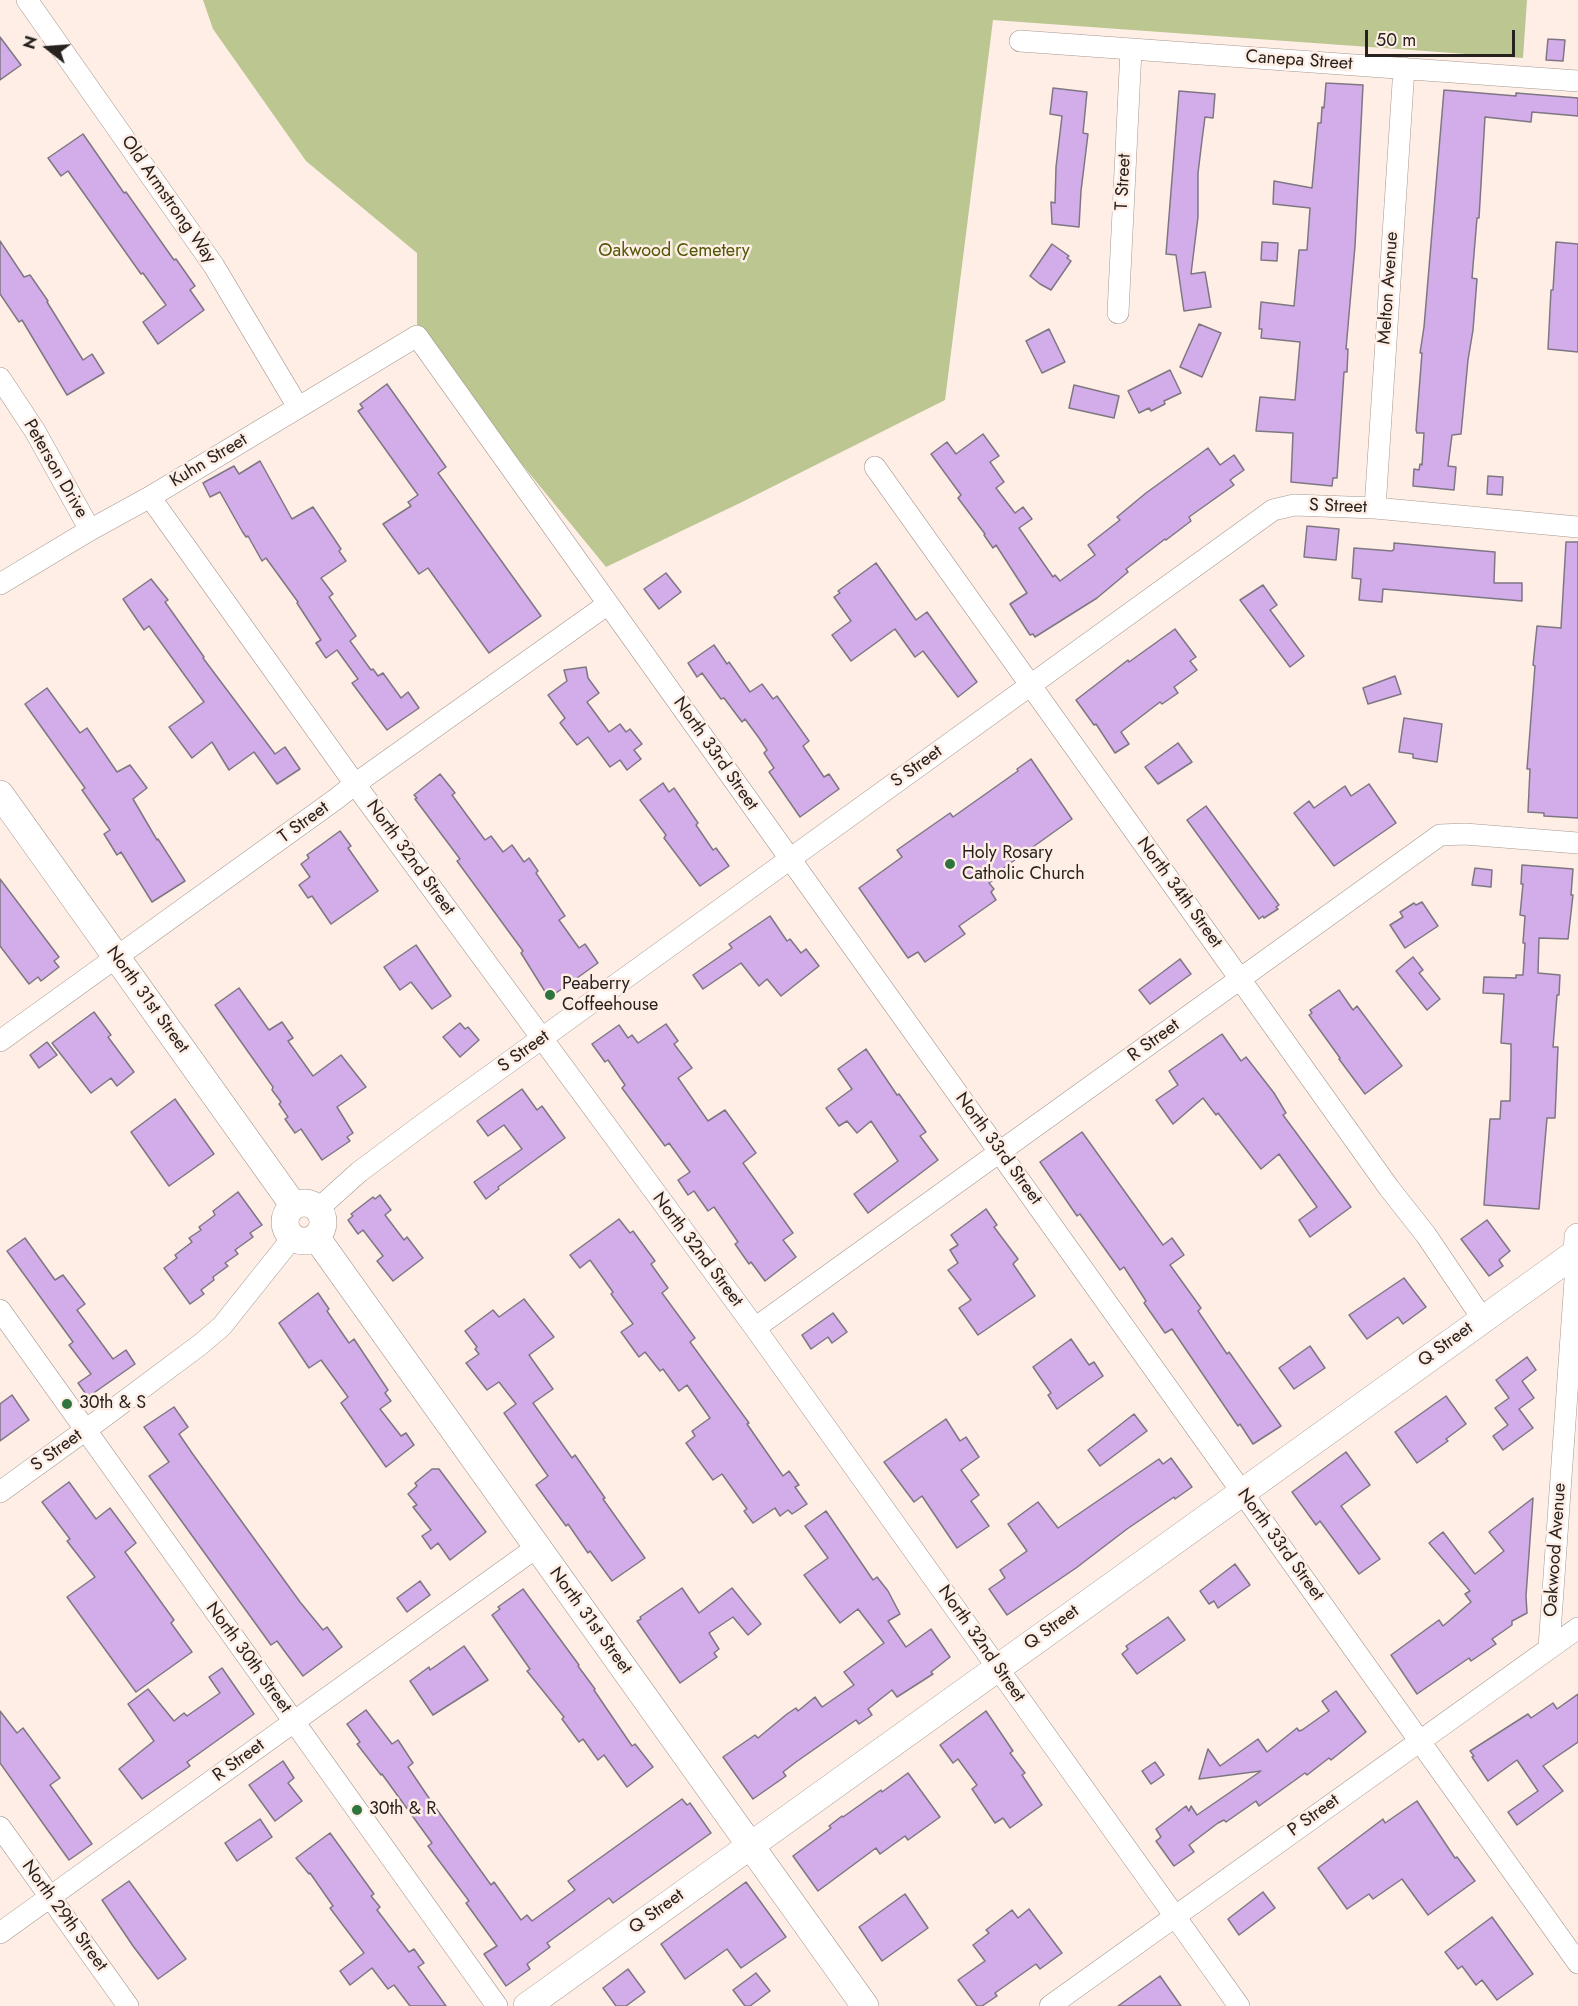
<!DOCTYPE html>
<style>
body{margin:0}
#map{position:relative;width:1578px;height:2006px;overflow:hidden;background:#feeee5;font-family:Jost,sans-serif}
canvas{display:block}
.north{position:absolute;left:18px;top:18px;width:60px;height:60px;-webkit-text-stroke:4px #feeee5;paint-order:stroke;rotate:287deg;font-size:16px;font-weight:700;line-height:24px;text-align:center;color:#28221f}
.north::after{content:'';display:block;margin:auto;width:21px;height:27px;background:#28221f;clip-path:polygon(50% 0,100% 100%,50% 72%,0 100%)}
.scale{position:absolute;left:1365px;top:30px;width:150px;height:27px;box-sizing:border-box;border:3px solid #28221f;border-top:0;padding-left:8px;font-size:18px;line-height:21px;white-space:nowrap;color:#28221f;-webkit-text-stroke:4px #feeee5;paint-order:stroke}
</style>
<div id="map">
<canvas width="1578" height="2006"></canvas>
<div class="north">N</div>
<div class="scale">50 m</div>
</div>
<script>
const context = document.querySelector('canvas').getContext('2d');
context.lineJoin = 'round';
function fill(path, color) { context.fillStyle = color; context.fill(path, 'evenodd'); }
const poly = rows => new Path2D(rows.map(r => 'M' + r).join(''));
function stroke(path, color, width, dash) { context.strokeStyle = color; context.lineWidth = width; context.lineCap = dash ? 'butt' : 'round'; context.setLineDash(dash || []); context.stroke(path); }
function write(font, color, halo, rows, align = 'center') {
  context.font = font + ' Jost,sans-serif'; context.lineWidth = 5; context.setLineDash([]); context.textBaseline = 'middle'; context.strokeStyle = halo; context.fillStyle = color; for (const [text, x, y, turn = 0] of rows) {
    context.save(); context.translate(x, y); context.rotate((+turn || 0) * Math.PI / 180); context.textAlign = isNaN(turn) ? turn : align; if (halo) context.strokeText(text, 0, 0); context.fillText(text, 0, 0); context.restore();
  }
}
const green = poly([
 [203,0,1527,0,1523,58,993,20,945,400,740,503,606,567,417,336,417,253,306,161,213,29]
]);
const building = poly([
 [0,37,21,65,0,80,0,37],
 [1548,39,1565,40,1563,61,1546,60,1548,39],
 [1326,83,1363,85,1355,246,1346,349,1348,349,1347,372,1344,372,1337,478,1333,478,1332,486,1291,482,1293,433,1256,431,1260,397,1295,400,1300,342,1261,338,1262,329,1259,329,1261,302,1294,306,1299,250,1307,250,1310,208,1273,204,1274,181,1312,188,1318,123,1321,123,1322,107,1324,108,1326,83],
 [1053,88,1087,92,1083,133,1088,134,1081,191,1079,227,1052,224,1051,202,1055,203,1056,167,1062,116,1050,114,1053,88],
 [1444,90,1516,96,1516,93,1578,98,1578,116,1532,112,1531,122,1485,117,1479,218,1477,218,1472,278,1477,279,1473,330,1468,360,1461,434,1452,435,1448,466,1456,467,1454,490,1413,486,1414,469,1419,470,1420,464,1422,465,1424,433,1417,433,1416,430,1422,353,1420,353,1424,327,1444,90],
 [1179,91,1215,94,1213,118,1205,117,1202,140,1198,173,1198,217,1191,274,1205,272,1211,307,1184,311,1176,255,1166,254,1179,91],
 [83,134,124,193,126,192,174,260,176,259,195,286,190,290,204,310,158,344,143,322,166,305,143,273,141,274,68,171,61,176,48,158,83,134],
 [0,241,24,277,30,275,48,301,47,302,83,360,92,354,104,373,67,395,22,320,19,322,0,294,0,241],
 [1262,242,1278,243,1277,261,1261,260,1262,242],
 [1556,242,1578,244,1578,352,1548,349,1551,290,1553,290,1556,242],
 [1052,244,1069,256,1067,258,1071,261,1051,290,1040,284,1030,276,1052,244],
 [1199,324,1221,333,1202,377,1180,367,1199,324],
 [1049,329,1065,362,1042,373,1026,341,1049,329],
 [1170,370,1181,393,1164,401,1165,404,1151,411,1149,408,1139,413,1128,391,1170,370],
 [387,384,446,467,438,473,541,616,489,653,428,568,419,574,383,524,411,506,408,502,418,495,358,411,363,408,360,404,387,384],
 [1074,385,1119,396,1114,418,1069,408,1074,385],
 [983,434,999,456,990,462,1004,482,996,488,1015,513,1023,507,1032,519,1019,528,1053,577,1055,575,1060,581,1095,555,1088,545,1120,520,1117,517,1146,493,1208,448,1220,465,1234,455,1244,470,1230,480,1234,485,1189,517,1191,521,1166,540,1165,539,1126,569,1128,572,1097,598,1035,637,1033,634,1030,635,1010,604,1027,593,996,545,993,548,984,535,985,534,958,498,961,495,931,454,947,442,956,454,983,434],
 [260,461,292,519,313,507,341,549,339,551,346,561,321,578,333,594,329,597,356,636,350,641,371,670,373,669,378,676,383,673,401,698,408,692,419,708,387,730,352,683,358,679,337,650,326,658,316,643,321,640,297,603,298,602,266,558,262,561,248,536,246,537,242,531,220,492,210,497,203,483,234,466,239,474,260,461],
 [1488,476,1503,477,1502,495,1487,494,1488,476],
 [1307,526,1339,529,1336,560,1304,557,1307,526],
 [1566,542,1578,542,1578,818,1544,816,1544,813,1528,812,1530,769,1527,769,1535,666,1533,665,1537,626,1561,628,1566,542],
 [1394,543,1495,552,1494,583,1522,583,1522,601,1383,589,1382,602,1359,600,1361,579,1352,578,1354,548,1392,551,1394,549,1394,543],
 [876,563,916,620,927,612,977,682,958,697,923,651,915,657,895,629,851,661,832,635,851,621,834,597,840,593,838,591,876,563],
 [666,573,681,592,659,609,644,589,666,573],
 [151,579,168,600,165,602,204,657,203,658,275,754,285,747,300,769,277,784,254,752,229,770,212,742,192,758,169,727,204,702,149,626,144,630,123,599,151,579],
 [1263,585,1277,605,1270,610,1304,656,1290,667,1240,600,1263,585],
 [1175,629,1196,657,1190,661,1197,670,1174,687,1178,693,1162,704,1160,702,1121,732,1129,744,1115,753,1096,724,1094,725,1076,700,1128,660,1129,662,1175,629],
 [714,645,727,664,729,662,750,692,762,684,773,699,777,696,809,741,803,746,824,777,829,774,839,789,800,817,769,772,774,768,764,753,767,750,759,738,745,719,742,722,724,698,721,699,702,673,697,677,688,663,714,645],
 [586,667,588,678,599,693,587,702,609,732,620,724,626,732,630,729,642,744,634,750,641,759,627,770,620,760,610,767,588,737,577,745,560,723,565,718,548,695,567,681,564,670,586,667],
 [1395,676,1401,694,1368,704,1363,688,1395,676],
 [47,688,80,733,87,728,117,772,130,765,147,788,133,799,157,840,158,839,185,881,152,902,121,852,117,855,104,834,110,830,82,790,85,788,25,704,47,688],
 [1404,718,1442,724,1437,762,1413,758,1413,754,1399,752,1404,718],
 [1178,743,1192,762,1158,784,1145,767,1178,743],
 [1031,759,1072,819,998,872,1001,875,989,883,994,889,991,892,996,900,959,926,965,934,925,962,918,952,908,958,859,888,902,857,897,850,950,813,953,817,1018,771,1017,769,1031,759],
 [440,774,455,793,452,795,485,840,491,836,503,852,512,845,524,862,529,858,538,871,536,873,565,916,559,920,579,948,585,944,598,963,549,998,521,953,523,951,457,861,460,859,415,799,417,798,414,795,440,774],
 [663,783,669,792,674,788,698,823,696,825,713,850,716,848,729,866,700,886,664,838,666,835,640,800,663,783],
 [1369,784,1396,823,1334,866,1294,813,1309,801,1314,808,1345,786,1351,796,1369,784],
 [1206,806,1279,905,1276,907,1278,909,1264,918,1263,916,1259,919,1187,820,1206,806],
 [340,831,351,846,348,848,378,891,331,924,312,896,308,898,299,885,310,877,301,864,309,858,307,855,340,831],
 [1522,865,1573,869,1571,895,1573,895,1568,939,1539,938,1538,973,1560,975,1559,995,1557,995,1553,1047,1558,1047,1555,1118,1547,1118,1539,1209,1484,1205,1490,1119,1500,1119,1501,1101,1510,1101,1511,1059,1511,1044,1501,1043,1504,994,1483,993,1484,977,1516,978,1516,975,1523,975,1525,943,1523,943,1525,916,1520,915,1523,884,1521,884,1522,865],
 [1475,868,1492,870,1491,887,1472,885,1475,868],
 [0,879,59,957,54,961,59,967,41,981,38,977,29,984,0,946,0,879],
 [1422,902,1438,926,1405,948,1390,925,1403,917,1400,912,1414,903,1416,905,1422,902],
 [770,916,787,941,790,939,801,953,806,949,819,966,781,996,767,979,759,986,741,963,703,989,693,975,732,948,729,944,770,916],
 [416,945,451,996,432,1009,411,982,400,990,384,967,416,945],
 [1413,957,1423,970,1419,973,1440,999,1427,1010,1396,971,1413,957],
 [1180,959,1191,974,1150,1004,1139,990,1180,959],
 [239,988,269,1030,282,1022,293,1038,288,1041,313,1076,341,1055,366,1087,337,1107,353,1133,347,1137,350,1141,322,1160,301,1129,295,1133,285,1119,288,1117,279,1104,281,1102,272,1090,273,1087,215,1005,239,988],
 [1339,990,1353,1010,1357,1006,1402,1066,1365,1094,1339,1059,1340,1058,1309,1015,1312,1013,1310,1010,1339,990],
 [94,1012,111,1035,108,1037,134,1072,117,1086,111,1078,91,1093,52,1043,94,1012],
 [460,1023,465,1029,468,1027,479,1040,460,1057,443,1037,460,1023],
 [666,1024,678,1041,674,1044,692,1068,678,1078,708,1121,725,1110,756,1153,743,1163,793,1233,783,1240,796,1257,765,1281,751,1262,749,1264,735,1244,738,1242,714,1207,708,1211,694,1191,688,1195,678,1180,690,1172,669,1143,665,1146,622,1088,625,1085,608,1060,605,1062,592,1044,619,1025,628,1038,632,1035,638,1043,666,1024],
 [1222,1034,1241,1061,1246,1057,1274,1093,1286,1113,1283,1115,1351,1207,1310,1237,1299,1220,1317,1207,1279,1154,1261,1169,1218,1113,1216,1115,1203,1098,1173,1124,1156,1100,1178,1085,1169,1071,1222,1034],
 [47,1042,57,1055,39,1068,30,1055,47,1042],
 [866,1049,897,1095,899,1094,926,1132,920,1136,938,1160,868,1213,854,1194,898,1161,871,1121,857,1133,847,1121,839,1126,826,1108,852,1089,838,1069,866,1049],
 [522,1089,537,1110,542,1106,565,1138,498,1187,499,1189,486,1199,474,1182,522,1149,504,1125,488,1136,477,1121,522,1089],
 [175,1099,214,1154,169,1186,131,1132,175,1099],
 [1082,1132,1163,1245,1172,1238,1184,1255,1170,1265,1201,1308,1198,1311,1227,1354,1229,1352,1281,1426,1253,1444,1240,1424,1238,1426,1172,1329,1165,1333,1144,1303,1146,1301,1124,1267,1120,1270,1080,1214,1077,1216,1040,1162,1082,1132],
 [238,1192,262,1225,250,1233,253,1237,235,1250,238,1254,225,1263,228,1266,213,1277,214,1280,201,1290,204,1294,190,1304,164,1268,177,1258,175,1255,192,1242,189,1238,201,1230,199,1227,215,1215,213,1211,238,1192],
 [380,1195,391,1210,385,1215,404,1240,407,1237,423,1258,393,1281,377,1261,383,1256,363,1230,358,1234,348,1220,353,1216,351,1214,373,1197,375,1199,380,1195],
 [986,1209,997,1225,994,1227,1018,1259,1013,1264,1035,1296,978,1335,959,1308,971,1300,948,1270,958,1263,950,1250,958,1245,951,1235,986,1209],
 [619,1219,630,1233,633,1231,655,1261,651,1264,668,1288,662,1293,695,1338,690,1342,749,1423,747,1424,783,1476,789,1471,799,1485,795,1487,807,1504,792,1514,788,1510,780,1516,775,1508,753,1523,744,1511,747,1509,722,1474,713,1480,686,1443,695,1436,692,1431,710,1418,687,1385,679,1391,663,1369,660,1371,645,1352,639,1357,621,1332,633,1324,611,1294,613,1292,590,1260,580,1268,570,1255,619,1219],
 [1487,1220,1510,1251,1499,1260,1503,1266,1489,1276,1461,1239,1487,1220],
 [25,1238,55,1280,63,1275,85,1304,77,1310,113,1359,126,1350,135,1364,88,1397,78,1383,91,1374,69,1345,73,1342,7,1251,25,1238],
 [1404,1278,1426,1307,1403,1324,1398,1317,1367,1339,1349,1315,1404,1278],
 [318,1293,329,1309,327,1311,349,1343,354,1339,388,1390,385,1393,391,1401,380,1409,401,1436,406,1433,414,1445,386,1467,341,1403,348,1397,321,1360,309,1368,279,1323,318,1293],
 [524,1299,554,1337,529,1355,553,1389,533,1403,572,1458,575,1455,605,1498,603,1499,645,1558,612,1581,590,1551,588,1553,568,1524,566,1526,536,1485,548,1476,504,1413,516,1404,499,1382,487,1390,466,1363,479,1354,475,1349,477,1347,465,1331,493,1310,499,1317,524,1299],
 [833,1313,847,1332,832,1343,828,1337,811,1349,802,1335,833,1313],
 [1071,1339,1089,1365,1094,1362,1103,1376,1057,1409,1048,1395,1051,1393,1033,1367,1071,1339],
 [1310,1346,1325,1368,1294,1389,1279,1368,1310,1346],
 [1527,1357,1536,1370,1522,1381,1534,1398,1519,1409,1533,1428,1503,1450,1493,1436,1508,1425,1495,1408,1509,1398,1496,1380,1527,1357],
 [12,1395,29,1420,0,1441,0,1404,12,1395],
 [1446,1396,1466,1424,1446,1439,1448,1441,1417,1463,1395,1432,1446,1396],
 [174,1407,188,1427,179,1434,192,1453,300,1602,323,1630,327,1627,342,1647,303,1676,277,1641,271,1645,149,1476,169,1462,144,1427,174,1407],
 [1134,1414,1147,1431,1100,1466,1088,1450,1134,1414],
 [946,1419,960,1441,966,1437,979,1457,961,1470,979,1495,971,1501,989,1526,957,1548,922,1496,914,1502,884,1462,946,1419],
 [1346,1452,1370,1485,1341,1506,1380,1559,1359,1574,1320,1521,1316,1525,1292,1492,1346,1452],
 [1171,1458,1192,1487,1175,1499,1174,1497,1127,1529,1076,1568,1007,1615,989,1589,1005,1578,1000,1570,1027,1551,1008,1524,1038,1502,1058,1528,1159,1459,1163,1464,1171,1458],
 [432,1469,439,1469,486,1532,450,1560,438,1543,431,1549,422,1536,431,1530,413,1507,417,1505,408,1494,417,1486,415,1483,432,1469],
 [69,1482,96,1519,110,1508,136,1543,125,1552,174,1620,171,1623,192,1652,136,1692,67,1597,95,1577,67,1541,70,1539,42,1502,69,1482],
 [1533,1498,1526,1596,1527,1613,1512,1621,1512,1625,1492,1639,1496,1644,1471,1661,1469,1658,1417,1694,1391,1655,1439,1620,1443,1626,1471,1602,1465,1594,1470,1591,1429,1543,1443,1532,1475,1574,1504,1551,1489,1532,1533,1498],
 [826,1511,873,1580,877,1577,888,1591,900,1614,888,1621,906,1647,931,1629,950,1657,931,1672,933,1674,897,1697,892,1690,868,1709,872,1715,859,1724,856,1720,796,1762,783,1772,786,1776,753,1799,723,1757,755,1735,758,1738,787,1714,796,1708,798,1711,815,1697,822,1707,854,1685,844,1672,884,1643,858,1609,840,1623,804,1575,828,1558,805,1526,826,1511],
 [1235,1564,1250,1585,1218,1608,1214,1601,1209,1604,1200,1591,1235,1564],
 [420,1581,430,1595,407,1612,397,1598,420,1581],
 [682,1588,699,1613,732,1588,761,1624,748,1635,733,1617,709,1633,719,1649,714,1653,717,1657,680,1683,637,1621,641,1619,640,1617,682,1588],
 [523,1589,579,1665,578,1666,595,1689,594,1690,632,1746,635,1744,653,1767,627,1787,604,1755,598,1760,583,1739,579,1742,562,1719,564,1717,527,1671,530,1669,492,1615,500,1609,498,1607,523,1589],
 [1168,1617,1185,1640,1137,1674,1122,1654,1128,1649,1126,1646,1168,1617],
 [464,1646,488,1680,433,1715,410,1681,429,1667,430,1670,464,1646],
 [222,1668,254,1714,187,1762,190,1766,142,1799,119,1769,154,1741,128,1704,148,1689,174,1721,184,1713,187,1716,220,1693,209,1677,222,1668],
 [1336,1691,1366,1732,1331,1760,1329,1758,1307,1775,1305,1773,1259,1806,1256,1801,1226,1822,1224,1820,1218,1823,1189,1845,1194,1852,1174,1866,1156,1841,1161,1837,1156,1829,1186,1806,1189,1811,1191,1806,1197,1815,1261,1771,1199,1779,1208,1749,1220,1766,1258,1739,1267,1752,1297,1728,1299,1731,1302,1730,1329,1711,1322,1701,1336,1691],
 [1578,1694,1578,1742,1543,1766,1563,1791,1517,1825,1508,1812,1538,1791,1517,1760,1488,1781,1472,1757,1474,1756,1470,1751,1528,1714,1531,1718,1553,1703,1557,1709,1578,1694],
 [366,1710,392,1744,398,1740,413,1763,408,1767,433,1804,491,1885,494,1882,521,1920,527,1915,532,1921,575,1890,568,1881,682,1799,687,1805,690,1803,711,1833,613,1903,609,1898,547,1943,550,1947,527,1964,530,1969,506,1986,484,1954,497,1946,466,1903,469,1901,428,1846,432,1843,382,1774,381,1775,357,1744,360,1742,347,1724,366,1710],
 [0,1711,17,1733,23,1728,60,1778,50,1785,92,1844,69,1860,0,1763,0,1711],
 [986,1711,1013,1751,1010,1753,1025,1773,1022,1775,1042,1805,1010,1828,1003,1818,995,1823,972,1789,977,1785,958,1759,953,1763,940,1745,986,1711],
 [283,1761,294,1778,288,1783,302,1801,275,1821,249,1785,283,1761],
 [1155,1762,1164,1775,1151,1784,1142,1771,1155,1762],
 [908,1773,940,1817,908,1840,905,1836,880,1854,876,1848,818,1891,793,1856,831,1828,829,1826,842,1816,843,1817,881,1790,882,1792,908,1773],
 [1417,1801,1455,1858,1457,1857,1475,1881,1428,1915,1402,1879,1373,1899,1369,1894,1347,1909,1318,1868,1383,1819,1385,1823,1417,1801],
 [260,1819,272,1837,237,1861,225,1843,260,1819],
 [330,1833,374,1894,371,1896,380,1907,377,1910,409,1952,414,1949,424,1963,418,1967,446,2006,410,2006,394,1985,388,1989,372,1968,350,1985,340,1971,364,1953,330,1908,333,1906,310,1873,309,1874,296,1858,330,1833],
 [129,1881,186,1959,158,1979,133,1946,102,1900,129,1881],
 [746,1882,786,1937,741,1968,727,1949,685,1979,661,1944,746,1882],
 [1263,1892,1275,1908,1239,1935,1228,1919,1263,1892],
 [905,1894,928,1928,882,1961,859,1927,905,1894],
 [1029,1909,1062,1953,1040,1969,1036,1964,995,1993,997,1996,982,2006,977,2006,958,1980,985,1961,973,1945,989,1933,986,1930,1012,1910,1018,1918,1029,1909],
 [1492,1917,1533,1974,1497,2000,1482,1980,1476,1985,1462,1966,1458,1969,1445,1952,1492,1917],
 [628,1969,645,1992,626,2006,616,2006,603,1988,628,1969],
 [756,1973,770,1991,750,2006,745,2006,733,1990,756,1973],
 [1160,1976,1181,2006,1118,2006,1160,1976]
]);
const minor = poly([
 [27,0,214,266,298,407],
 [1020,41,1578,81],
 [1118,313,1131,50],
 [0,378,35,431,90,530],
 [875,467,1389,1188,1426,1235,1482,1318],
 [150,497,355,784,755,1328,1239,2006],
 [1375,508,1404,68],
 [0,584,90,530,150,497,417,336,1578,1963],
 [0,1041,336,799,355,784,608,604],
 [318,1209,359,1172,426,1122,1273,510,1294,505,1375,508,1578,527],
 [0,1310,497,2006],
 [755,1328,1440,835,1465,834,1578,843],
 [0,1492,98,1421,201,1344,222,1326,293,1237],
 [1549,1647,1577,1252],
 [0,1827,128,2006],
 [0,1933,537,1547],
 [1050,2006,1578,1628]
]);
const tertiary = poly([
 [0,794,294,1206],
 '285 1222a19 19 0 1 1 38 0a19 19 0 1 1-38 0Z',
 [316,1237,865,2006],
 [527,2006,1577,1252,1578,1237]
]);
const markers = [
 [950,864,6,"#2e743f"],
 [550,995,6,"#2e743f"],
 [67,1404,6,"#2e743f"],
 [357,1810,6,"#2e743f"]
];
const streetNames = [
 ["Canepa Street",1299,61,4],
 ["T Street",1124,182,-87],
 ["Old Armstrong Way",168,200,55],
 ["Melton Avenue",1389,288,-86],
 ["Kuhn Street",209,461,-31],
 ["Peterson Drive",55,469,60],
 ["S Street",1338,507,2],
 ["North 33rd Street",715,754,55],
 ["S Street",917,767,-36],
 ["T Street",304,823,-36],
 ["North 32nd Street",410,858,54],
 ["North 34th Street",1179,893,54],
 ["North 31st Street",147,1000,54],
 ["R Street",1154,1041,-36],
 ["S Street",524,1052,-36],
 ["North 33rd Street",998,1149,54],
 ["North 32nd Street",697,1250,53],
 ["Q Street",1446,1345,-36],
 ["S Street",57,1451,-36],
 ["North 33rd Street",1280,1545,54],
 ["Oakwood Avenue",1556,1550,-86],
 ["North 31st Street",590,1621,54],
 ["Q Street",1052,1628,-36],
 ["North 32nd Street",981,1644,55],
 ["North 30th Street",248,1658,54],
 ["R Street",239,1761,-36],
 ["P Street",1314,1816,-36],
 ["Q Street",657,1912,-36],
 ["North 29th Street",64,1916,54]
];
const parkNames = [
 ["Oakwood Cemetery",674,252]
];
const poiNames = [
 ["Holy Rosary",962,854],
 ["Catholic Church",962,875],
 ["Peaberry",562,985],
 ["Coffeehouse",562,1006],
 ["30th & S",79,1404],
 ["30th & R",369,1810]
];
fill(green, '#bbc691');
fill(building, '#d3ade9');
stroke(building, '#7e7783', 1.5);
stroke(minor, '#a69890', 22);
stroke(tertiary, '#a69890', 28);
stroke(minor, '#fff', 21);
stroke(tertiary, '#fff', 27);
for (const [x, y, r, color] of markers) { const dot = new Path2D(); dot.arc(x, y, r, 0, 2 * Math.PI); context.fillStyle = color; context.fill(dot); stroke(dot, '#feeee5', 2); }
write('18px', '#28221f', '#feeee5', streetNames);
write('18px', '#4f5806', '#feeee5', parkNames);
write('18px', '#28221f', '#feeee5', poiNames, 'left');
</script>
